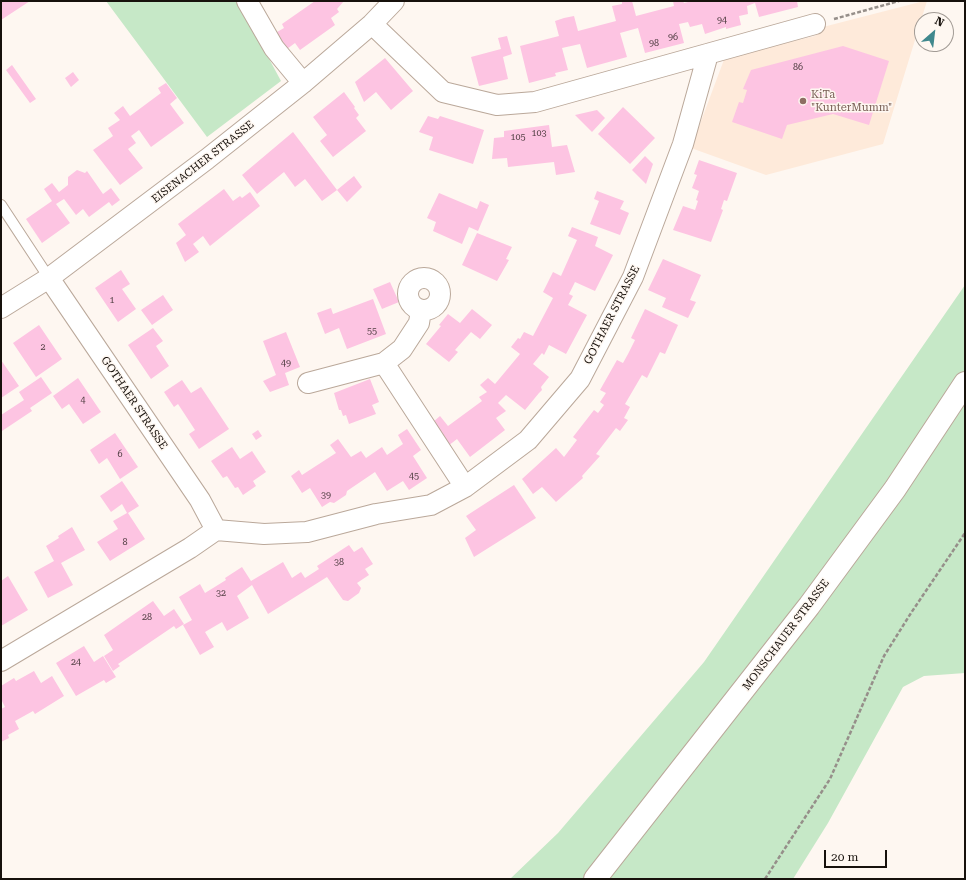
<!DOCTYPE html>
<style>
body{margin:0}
#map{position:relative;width:966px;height:880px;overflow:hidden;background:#fef7f1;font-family:"Roboto Serif",serif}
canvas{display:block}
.frame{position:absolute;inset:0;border:2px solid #17110c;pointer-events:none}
.north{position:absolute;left:914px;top:12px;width:40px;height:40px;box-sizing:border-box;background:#fef7f1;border:1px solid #a29b95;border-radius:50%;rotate:28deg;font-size:11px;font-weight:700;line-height:16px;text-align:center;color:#17110c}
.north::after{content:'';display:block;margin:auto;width:14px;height:18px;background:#40888d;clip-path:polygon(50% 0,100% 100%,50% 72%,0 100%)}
.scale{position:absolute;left:824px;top:850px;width:63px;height:18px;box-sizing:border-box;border:2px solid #17110c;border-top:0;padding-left:5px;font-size:12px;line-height:14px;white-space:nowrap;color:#17110c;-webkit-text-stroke:3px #fef7f1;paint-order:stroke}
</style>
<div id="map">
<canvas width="966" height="880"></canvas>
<div class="frame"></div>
<div class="north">N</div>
<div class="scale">20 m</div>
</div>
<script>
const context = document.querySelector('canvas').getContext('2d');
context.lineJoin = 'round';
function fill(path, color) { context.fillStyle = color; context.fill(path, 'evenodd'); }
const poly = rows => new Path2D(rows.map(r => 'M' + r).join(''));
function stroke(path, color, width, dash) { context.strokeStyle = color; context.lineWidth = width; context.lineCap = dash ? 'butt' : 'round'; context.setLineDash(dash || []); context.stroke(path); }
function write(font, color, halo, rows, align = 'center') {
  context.font = font + ' "Roboto Serif",serif'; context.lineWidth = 3; context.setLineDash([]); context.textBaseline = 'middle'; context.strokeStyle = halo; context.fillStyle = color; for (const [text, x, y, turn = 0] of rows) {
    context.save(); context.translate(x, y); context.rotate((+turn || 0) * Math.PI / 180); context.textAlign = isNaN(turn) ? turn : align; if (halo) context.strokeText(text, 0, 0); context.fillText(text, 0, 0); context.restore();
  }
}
const built = poly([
 [924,1,927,1,883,144,766,175,691,148,725,57,815,36,823,27]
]);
const green = poly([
 [106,1,238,1,281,81,207,137],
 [965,285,965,673,924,676,903,687,828,823,793,879,510,879,558,833,704,662]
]);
const building = poly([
 [1,1,30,1,1,20],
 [315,1,344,1,337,9,339,12,331,18,335,25,300,50,295,43,287,49,277,32,284,28,282,24],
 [622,1,632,1,636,16,674,6,673,1,683,1,684,3,692,1,797,1,798,7,759,17,755,3,747,6,748,14,739,16,741,25,726,29,726,27,705,34,702,24,690,27,688,22,679,24,684,43,645,53,638,28,620,33,627,57,587,68,580,44,562,48,568,70,555,73,556,76,529,83,520,46,559,36,555,21,564,18,574,16,578,31,616,21,612,6,622,4],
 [507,36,512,54,503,57,508,79,479,86,471,57,501,49,498,38],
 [843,46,889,61,869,125,833,114,787,125,782,139,732,122,739,102,743,103,747,90,743,89,751,70],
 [385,58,413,91,391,110,376,92,364,102,355,82],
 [12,65,36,99,30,103,6,70],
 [73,72,79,80,71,87,65,78],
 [166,83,177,98,170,104,184,123,151,147,139,130,131,136,136,143,128,149,143,168,120,185,93,150,113,136,108,128,120,120,114,113,123,106,130,116,161,93,158,88],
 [344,92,355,107,354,108,359,115,356,118,366,131,333,157,320,141,327,135,313,117],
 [623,107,655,138,630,164,598,134],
 [597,110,605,118,592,132,575,115],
 [428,116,438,119,440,116,484,130,473,164,429,150,433,137,419,132],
 [549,125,552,147,567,145,575,172,556,175,554,162,508,167,507,158,492,159,494,138,504,137,504,131],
 [293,132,337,190,322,201,305,179,295,187,284,172,257,194,242,175],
 [645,156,653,164,646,184,632,170],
 [699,160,737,173,727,201,724,200,721,209,723,210,711,242,673,230,683,206,695,210,698,201,696,200,699,191,692,188,697,175,694,174],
 [77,170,85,173,87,171,103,194,111,188,120,200,112,206,109,202,89,217,83,209,76,215,64,199,56,204,70,223,42,243,26,219,52,201,44,189,52,183,59,192,68,185,68,177],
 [354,176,362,187,347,202,337,190],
 [224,189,233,201,240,196,242,198,250,192,260,206,210,246,203,236,193,244,199,252,185,262,176,243,186,235,178,224],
 [597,191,624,201,620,209,629,213,620,235,590,224,599,201,594,199],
 [439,193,477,209,480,201,489,205,478,231,469,227,462,244,433,231,436,222,427,218],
 [572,227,598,237,595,246,613,255,595,291,575,282,569,294,573,296,568,305,587,315,566,354,549,345,544,355,542,353,533,364,549,377,541,387,542,390,539,393,525,410,506,395,498,403,506,411,496,418,505,430,470,457,457,439,448,446,433,422,440,416,448,426,482,401,479,397,487,392,480,385,488,378,495,384,520,354,511,347,518,338,520,339,524,332,533,336,553,298,543,292,553,272,561,276,577,240,568,236],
 [477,233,512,247,506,259,509,260,497,281,462,265],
 [663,259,701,275,690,300,696,302,688,318,662,307,666,298,648,290],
 [121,270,130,284,122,289,136,309,118,322,95,288],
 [390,282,399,302,382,309,373,289],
 [163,295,173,310,152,325,141,310],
 [373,299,386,334,347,349,339,328,325,334,317,313,331,308,333,314],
 [472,309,492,325,480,339,471,332,455,350,458,352,449,362,426,344,441,326,439,325,448,314,460,323],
 [645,309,678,325,665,354,660,352,647,378,642,375,625,404,630,407,624,418,628,420,620,431,616,428,596,454,600,456,582,476,583,478,556,502,542,487,533,494,522,479,556,448,564,457,577,440,573,437,594,410,598,413,604,405,600,402,606,393,600,390,617,360,623,363,628,354,635,340,631,338],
 [39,325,62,359,36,377,13,343],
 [153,328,163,341,156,346,169,366,151,379,128,345],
 [286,332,300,367,285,373,289,385,270,392,263,381,276,375,263,341],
 [1,360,19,386,1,398],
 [41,377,52,393,30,408,32,411,2,431,1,415,24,400,19,392],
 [78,378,101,412,83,424,69,404,62,409,53,396],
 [370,379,379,402,372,405,376,414,349,424,346,415,343,416,341,410,339,410,334,393],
 [182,380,191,393,201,387,229,429,199,449,189,434,195,430,178,404,174,407,164,392],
 [407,429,421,450,413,456,427,478,409,490,403,481,387,491,375,472,347,491,346,495,334,503,330,502,322,507,310,488,302,493,291,476,299,470,302,475,336,453,330,445,338,439,351,457,361,451,366,458,382,447,387,455,403,444,398,435],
 [258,430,262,436,256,440,252,434],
 [115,433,138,467,120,479,107,458,99,464,90,450],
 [232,447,240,459,252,451,266,472,253,481,256,486,243,495,238,487,235,488,227,476,223,478,211,461],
 [122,481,139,506,128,513,145,539,110,561,97,542,118,529,113,521,127,513,122,504,111,512,100,496],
 [514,485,536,518,474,557,465,538,476,530,466,516],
 [72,527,85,550,61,563,73,585,48,598,34,572,54,561,46,546,59,538,58,536],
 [349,545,354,552,362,547,373,564,365,569,369,575,357,583,361,588,359,593,348,601,343,600,327,577,268,614,252,585,237,596,249,618,227,631,222,622,205,632,214,647,200,655,183,625,192,620,179,597,200,584,205,593,226,580,225,578,242,567,251,581,283,562,292,578,301,572,305,578,319,569,317,566],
 [8,576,28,610,1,626,1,581],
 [153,601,164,616,174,609,184,624,176,629,174,626,118,664,120,666,113,671,104,656,113,650,104,635],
 [84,646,94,662,103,656,116,677,106,683,104,680,76,696,56,663],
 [34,671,41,683,52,676,64,696,35,714,33,711,15,721,19,729,8,735,9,738,1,742,1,709,5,707,1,699,1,686,14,678,16,681]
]);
const path = poly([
 [834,19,899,1],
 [765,879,830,779,884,656,911,613,965,533]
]);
const service = poly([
 [1,205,49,278]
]);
const minor = poly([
 [247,1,274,48,303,83],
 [372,24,443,92,497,105,535,102,815,24],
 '408 294a16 16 0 1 1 32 0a16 16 0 1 1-32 0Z',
 [1,308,49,278,207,159,303,83,372,24,394,1],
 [421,310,419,323,402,349,384,363,465,487],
 [308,383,384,363],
 [216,530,264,534,307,532,376,514,431,505,465,487,528,440,580,379,633,277,683,144,708,54],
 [1,661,190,548,216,530,200,500,49,278]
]);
const secondary = poly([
 [595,879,809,606,895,489,965,383]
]);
const markers = [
 [803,101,4,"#8d6e63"]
];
const numberNames = [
 ["94",722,20],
 ["96",673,37],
 ["98",654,43],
 ["86",798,67],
 ["103",539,133],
 ["105",518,137],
 ["1",112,300],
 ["55",372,331],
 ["2",43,347],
 ["49",286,363],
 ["4",83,400],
 ["6",120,454],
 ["45",414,476],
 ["39",326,495],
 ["8",125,542],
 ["38",339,562],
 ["32",221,593],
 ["28",147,617],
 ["24",76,662]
];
const educationNames = [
 ["KiTa",811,95],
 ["\"KunterMumm\"",811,108]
];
const streetNames = [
 ["EISENACHER STRASSE",203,162,-38],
 ["GOTHAER STRASSE",612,315,-63],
 ["GOTHAER STRASSE",134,403,56],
 ["MONSCHAUER STRASSE",786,635,-53]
];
fill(built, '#feeada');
fill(green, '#c6e8c7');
fill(building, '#fdc4e2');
stroke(service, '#baa89a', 12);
stroke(minor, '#baa89a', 22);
stroke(secondary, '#baa89a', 24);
stroke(path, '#968f8a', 2.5, [4, 2]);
stroke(service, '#fff', 10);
stroke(minor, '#fff', 20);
stroke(secondary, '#fff', 22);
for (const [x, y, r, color] of markers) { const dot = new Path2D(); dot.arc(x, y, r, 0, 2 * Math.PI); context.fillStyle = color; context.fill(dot); stroke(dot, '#fef7f1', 1.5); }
write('9px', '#503e42', null, numberNames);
write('11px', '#785e54', '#fef7f1', educationNames, 'left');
write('11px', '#17110c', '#fef7f1', streetNames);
</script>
